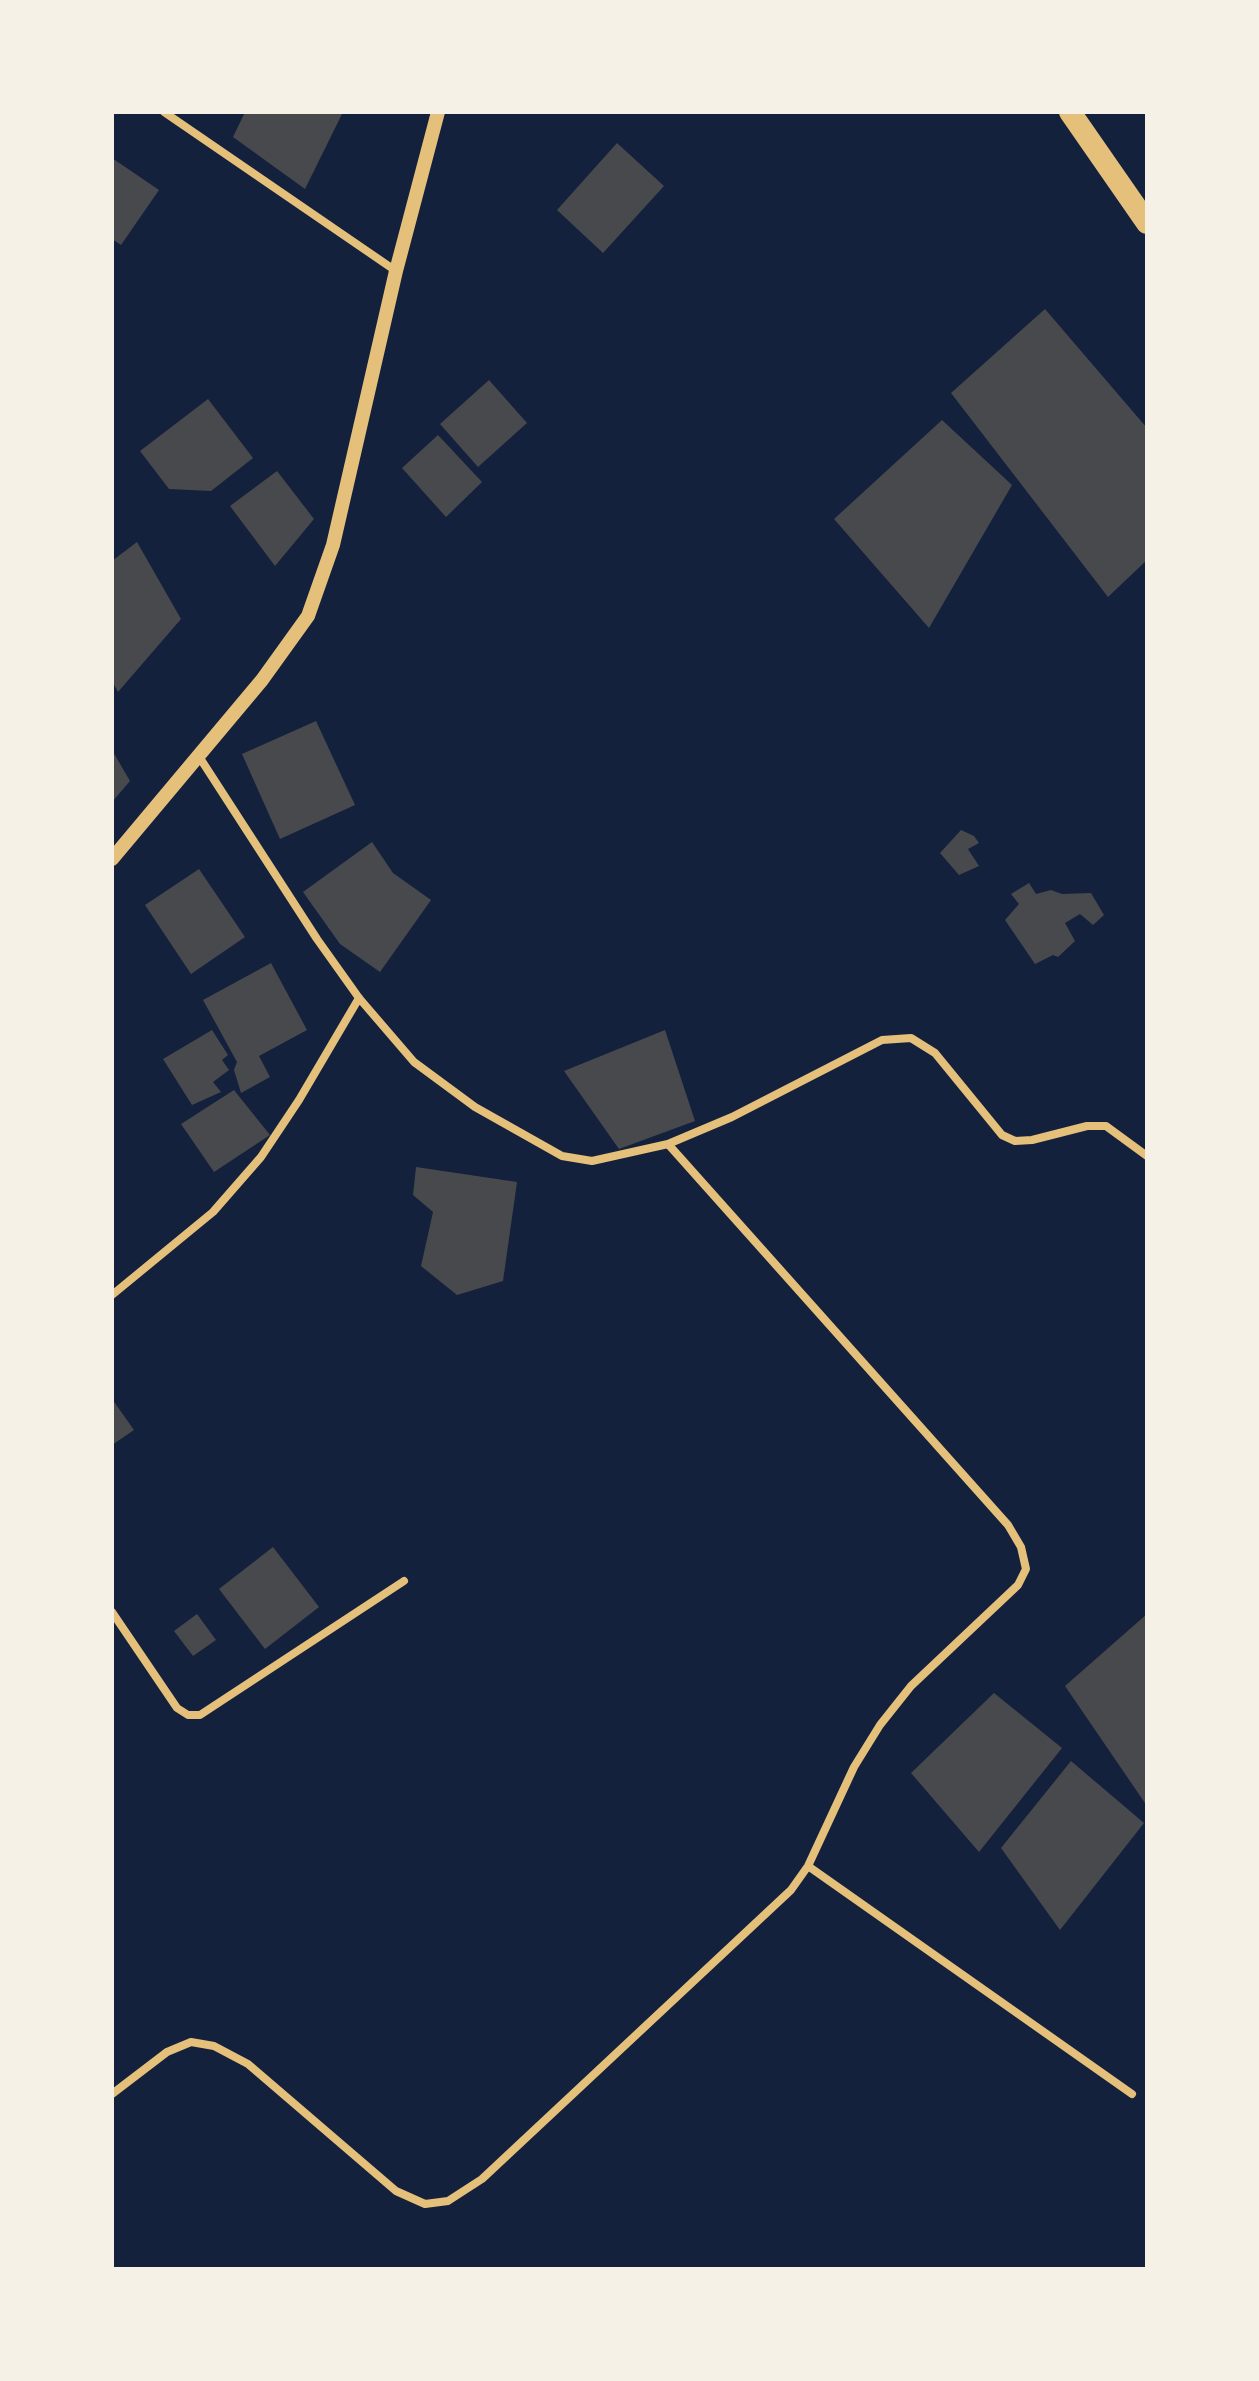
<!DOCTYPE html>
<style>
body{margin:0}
#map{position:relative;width:1259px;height:2381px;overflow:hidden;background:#14213d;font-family:"Public Sans",sans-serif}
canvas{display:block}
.frame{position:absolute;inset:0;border:114px solid #f6f1e7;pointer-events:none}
</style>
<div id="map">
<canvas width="1259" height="2381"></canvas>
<div class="frame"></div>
</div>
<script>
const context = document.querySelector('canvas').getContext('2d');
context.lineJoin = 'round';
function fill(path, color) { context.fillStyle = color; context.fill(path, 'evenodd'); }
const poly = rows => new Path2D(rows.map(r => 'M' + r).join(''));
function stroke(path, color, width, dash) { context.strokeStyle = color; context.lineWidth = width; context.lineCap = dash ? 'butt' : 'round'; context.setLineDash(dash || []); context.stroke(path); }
const building = poly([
 [245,112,343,112,305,189,233,137],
 [617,143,664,186,603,253,557,210],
 [112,158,159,190,121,245,112,239],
 [1045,309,1147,428,1147,560,1108,597,951,393],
 [489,380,527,423,478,467,440,424],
 [208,399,253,458,211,491,169,489,140,451],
 [942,420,1012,485,929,628,834,519],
 [438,435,482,482,446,517,402,468],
 [277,471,314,519,275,566,230,506],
 [137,542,181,619,118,692,112,681,112,561],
 [316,721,355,805,280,839,242,754],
 [112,750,130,781,112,802],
 [961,830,974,836,979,843,968,849,979,866,959,875,940,853],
 [372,842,393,873,431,900,380,972,340,944,303,892],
 [199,869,245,937,191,974,145,905],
 [1029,883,1036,894,1051,890,1062,894,1091,893,1104,915,1093,925,1080,914,1065,923,1075,941,1058,957,1053,955,1035,964,1005,920,1019,904,1011,894],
 [271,963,307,1030,259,1056,270,1077,241,1093,234,1070,237,1062,203,1000],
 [212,1030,228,1055,222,1060,229,1070,213,1082,221,1092,192,1105,163,1059],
 [665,1030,695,1121,619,1149,564,1071],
 [234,1090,270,1135,214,1172,181,1124],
 [416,1167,517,1182,503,1281,457,1295,421,1266,433,1212,413,1195],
 [112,1399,134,1430,112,1445],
 [273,1547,319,1607,265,1649,219,1589],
 [197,1614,216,1640,193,1656,174,1631],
 [1147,1614,1147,1806,1065,1686],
 [994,1693,1062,1748,979,1852,911,1773],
 [1071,1761,1144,1823,1060,1930,1001,1848]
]);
const minor = poly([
 [164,112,396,271],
 [198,755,317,939,359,998,414,1062,475,1107,562,1156,592,1161,668,1144,732,1117,882,1040,911,1038,935,1053,1002,1135,1015,1141,1032,1140,1087,1126,1106,1126,1147,1156],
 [112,1295,213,1212,261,1157,299,1100,359,998],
 [112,1612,177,1708,188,1715,200,1715,404,1581],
 [808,1866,1132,2094],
 [112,2094,167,2052,191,2042,214,2046,248,2064,396,2191,425,2204,448,2201,482,2179,791,1890,808,1866,854,1767,880,1725,911,1686,1018,1585,1026,1569,1021,1547,1008,1525,668,1144]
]);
const tertiary = poly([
 [112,859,262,680,308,616,333,545,396,271,438,112]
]);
const trunk = poly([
 [1070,112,1147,223]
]);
fill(building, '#48494c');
stroke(minor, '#e5c07b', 8);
stroke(tertiary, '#e5c07b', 14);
stroke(trunk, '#e5c07b', 22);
</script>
